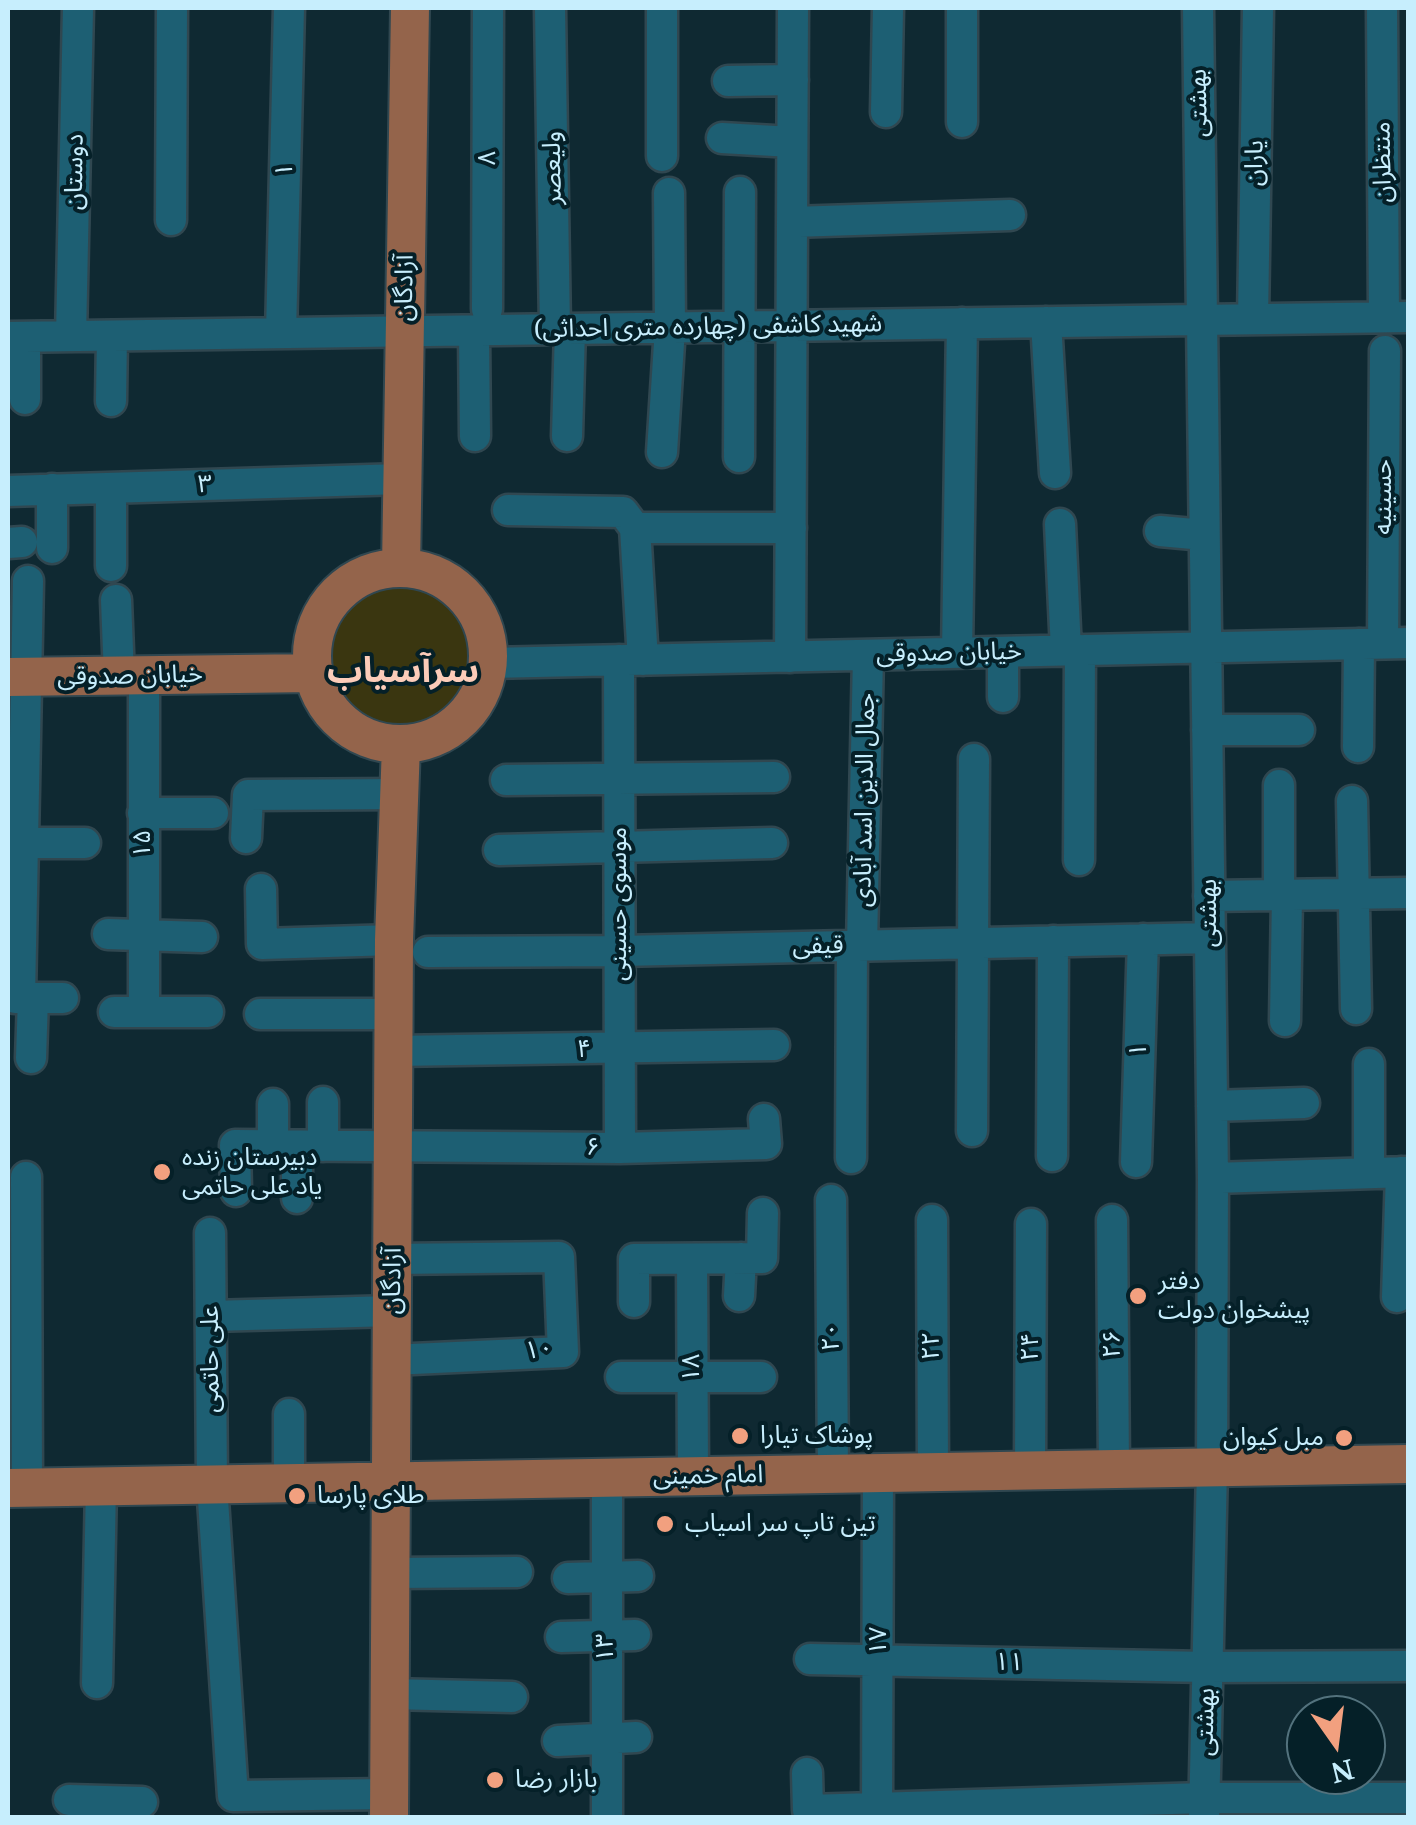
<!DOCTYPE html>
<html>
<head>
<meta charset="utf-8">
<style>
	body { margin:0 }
	#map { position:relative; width:1416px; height:1825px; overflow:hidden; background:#0f2932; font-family:"Noto Serif",serif }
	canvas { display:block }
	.frame { position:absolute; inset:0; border:10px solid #c7eefd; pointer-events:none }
	.north { position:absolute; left:1286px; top:1695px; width:100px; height:100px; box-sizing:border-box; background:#052028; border:2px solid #53727d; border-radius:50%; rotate:166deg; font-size:28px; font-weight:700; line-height:40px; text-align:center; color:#c7eefd }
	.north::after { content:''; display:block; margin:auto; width:35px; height:45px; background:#f2a07f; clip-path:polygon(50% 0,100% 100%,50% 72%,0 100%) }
</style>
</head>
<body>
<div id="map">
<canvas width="1416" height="1825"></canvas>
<div class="frame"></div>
<div class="north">N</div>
</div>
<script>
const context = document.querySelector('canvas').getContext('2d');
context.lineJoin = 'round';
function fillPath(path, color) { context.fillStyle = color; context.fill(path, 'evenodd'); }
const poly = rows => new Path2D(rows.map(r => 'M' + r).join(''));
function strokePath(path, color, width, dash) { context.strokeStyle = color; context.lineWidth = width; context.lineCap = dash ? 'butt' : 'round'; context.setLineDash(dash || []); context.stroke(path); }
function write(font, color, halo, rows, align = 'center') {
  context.font = font + ' "Noto Serif","Noto Sans Arabic",serif'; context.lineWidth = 8; context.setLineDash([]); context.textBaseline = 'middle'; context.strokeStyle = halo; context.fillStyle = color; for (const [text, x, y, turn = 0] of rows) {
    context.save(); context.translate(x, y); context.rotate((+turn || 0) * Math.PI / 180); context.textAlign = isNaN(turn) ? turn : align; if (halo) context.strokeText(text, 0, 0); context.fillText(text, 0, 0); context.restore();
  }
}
const green = poly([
	'325 658a74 74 0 1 1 148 0a74 74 0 1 1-148 0Z'
]);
const minor = poly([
	[550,8,555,329],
	[1198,8,1213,1178,1212,1468,1204,1818],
	[1382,8,1384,317],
	[728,81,793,80],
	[886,112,888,8],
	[962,122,962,8],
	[722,138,792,142],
	[662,156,662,8],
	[171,220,172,8],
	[792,222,1010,215],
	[487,309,488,8],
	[1253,319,1258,8],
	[1046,322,1055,473],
	[474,331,475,436],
	[281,333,289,8],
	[71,336,78,8],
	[8,337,1408,317],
	[25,337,25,399],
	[111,401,112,336],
	[567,436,570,329],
	[662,452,670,328,669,193],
	[739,457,740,192],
	[52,489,52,548],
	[8,491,402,479],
	[508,510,623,512,635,528,643,660],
	[1060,524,1066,650],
	[635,528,791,528],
	[1160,531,1204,535],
	[8,543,22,542],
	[111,566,111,488],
	[116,600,119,676],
	[1383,643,1385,351],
	[957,653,962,323],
	[790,657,793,8],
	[619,660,620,1148],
	[489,663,1408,643],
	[144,675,144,1012],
	[1003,697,1003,652],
	[1207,730,1299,730],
	[1358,747,1359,644],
	[506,780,774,777],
	[1352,801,1356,1009],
	[143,813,213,813],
	[246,838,248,795,400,794],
	[8,843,85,843],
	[499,850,772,843],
	[1079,860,1080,650],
	[261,889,262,944,394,940],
	[1279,895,1279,785],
	[1209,896,1408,893],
	[108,934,202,937],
	[862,945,868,655],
	[428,952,620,951,1209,938],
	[15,998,63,998],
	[20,998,28,581],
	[114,1012,208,1012],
	[260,1014,395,1014],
	[1285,1021,1287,895],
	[394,1051,774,1045],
	[31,1058,33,998],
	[1369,1064,1369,1173],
	[1212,1106,1304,1103],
	[972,1131,974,759],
	[273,1145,273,1104],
	[297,1146,297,1198],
	[323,1146,323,1102],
	[1052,1156,1053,941],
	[851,1158,852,946],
	[1136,1162,1143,939],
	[26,1177,27,1488],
	[1213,1178,1408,1172],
	[236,1191,235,1145,620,1148,766,1144,764,1119],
	[831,1200,833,1473],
	[932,1220,933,1473],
	[1112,1220,1114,1469],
	[210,1233,212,1485,233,1796,390,1794],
	[692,1259,693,1476],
	[739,1296,741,1258],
	[1397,1297,1401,1172],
	[634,1302,634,1259,762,1258,763,1213],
	[211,1316,393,1311],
	[391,1360,563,1352,559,1257,393,1259],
	[621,1377,761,1377],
	[289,1414,289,1483],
	[1030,1471,1031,1224],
	[607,1478,607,1818],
	[392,1573,517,1572],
	[568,1578,638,1576],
	[561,1637,635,1635],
	[810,1659,1207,1667,1408,1666],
	[97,1683,101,1486],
	[391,1694,512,1697],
	[558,1741,636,1737],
	[807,1773,808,1810,1204,1798,1408,1798],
	[69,1800,142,1802],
	[877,1808,878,1473]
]);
const major = poly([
	[401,568,410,8],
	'312 656a88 88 0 1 1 176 0a88 88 0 1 1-176 0Z',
	[8,677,313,673],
	[8,1488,1408,1464],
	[389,1818,394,940,401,745]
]);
const markers = [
	[162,1172,10,"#f2a07f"],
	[1138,1296,10,"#f2a07f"],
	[740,1436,10,"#f2a07f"],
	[1344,1438,10,"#f2a07f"],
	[297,1496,10,"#f2a07f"],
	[665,1524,10,"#f2a07f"],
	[495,1780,10,"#f2a07f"]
];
const streetNames = [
	["بهشتی",1199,103,-91],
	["۸",488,158,-90],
	["منتظران",1383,162,-91],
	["یاران",1255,163,-89],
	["ولیعصر",553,168,-91],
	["۱",285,170,-89],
	["دوستان",75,172,-89],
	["آزادگان",405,288,-89],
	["شهید کاشفی (چهارده متری احداثی)",708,327,-1],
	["۳",205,485,-2],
	["حسینیه",1384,497,-90],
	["خیابان صدوقی",949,653,-1],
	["خیابان صدوقی",130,676,-1],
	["جمال الدین اسد آبادی",865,800,-89],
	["۱۵",143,844,-90],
	["موسوی حسینی",619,904,-90],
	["بهشتی",1209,913,-90],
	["قیفی",818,946,-1],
	["۴",584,1050],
	["۱",1139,1050,-88],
	["۶",593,1148],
	["آزادگان",393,1281,-89],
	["۲۰",832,1337,-90],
	["۲۶",1113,1344,-90],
	["۲۲",932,1346,-90],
	["۲۴",1031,1347,-90],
	["۱۰",539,1350,-9],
	["علی حاتمی",211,1359,-90],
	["۱۸",692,1368,-90],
	["امام خمینی",708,1476,-1],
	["۱۷",879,1641,-90],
	["۱۳",606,1648,-90],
	["۱۱",1009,1663,1],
	["بهشتی",1206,1722,-89]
];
const poiNames = [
	["دبیرستان زنده",182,1158],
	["یاد علی حاتمی",182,1187],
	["دفتر",1158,1282],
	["پیشخوان دولت",1158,1311],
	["پوشاک تیارا",760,1436],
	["مبل کیوان",1324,1438,"right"],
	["طلای پارسا",317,1496],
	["تین تاپ سر اسیاب",685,1524],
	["بازار رضا",515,1780]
];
const districtNames = [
	["سرآسیاب",403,672]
];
fillPath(green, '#3a3610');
strokePath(minor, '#304750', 35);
strokePath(major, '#304750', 42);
strokePath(minor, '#1d5f73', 30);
strokePath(major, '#94644b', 38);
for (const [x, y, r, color] of markers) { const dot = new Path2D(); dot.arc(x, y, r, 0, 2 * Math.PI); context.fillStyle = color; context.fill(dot); strokePath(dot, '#052028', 4); }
write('25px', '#c7eefd', '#052028', streetNames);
write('25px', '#c7eefd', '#052028', poiNames, 'left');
write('bold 35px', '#fcccb9', '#052028', districtNames);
</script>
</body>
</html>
